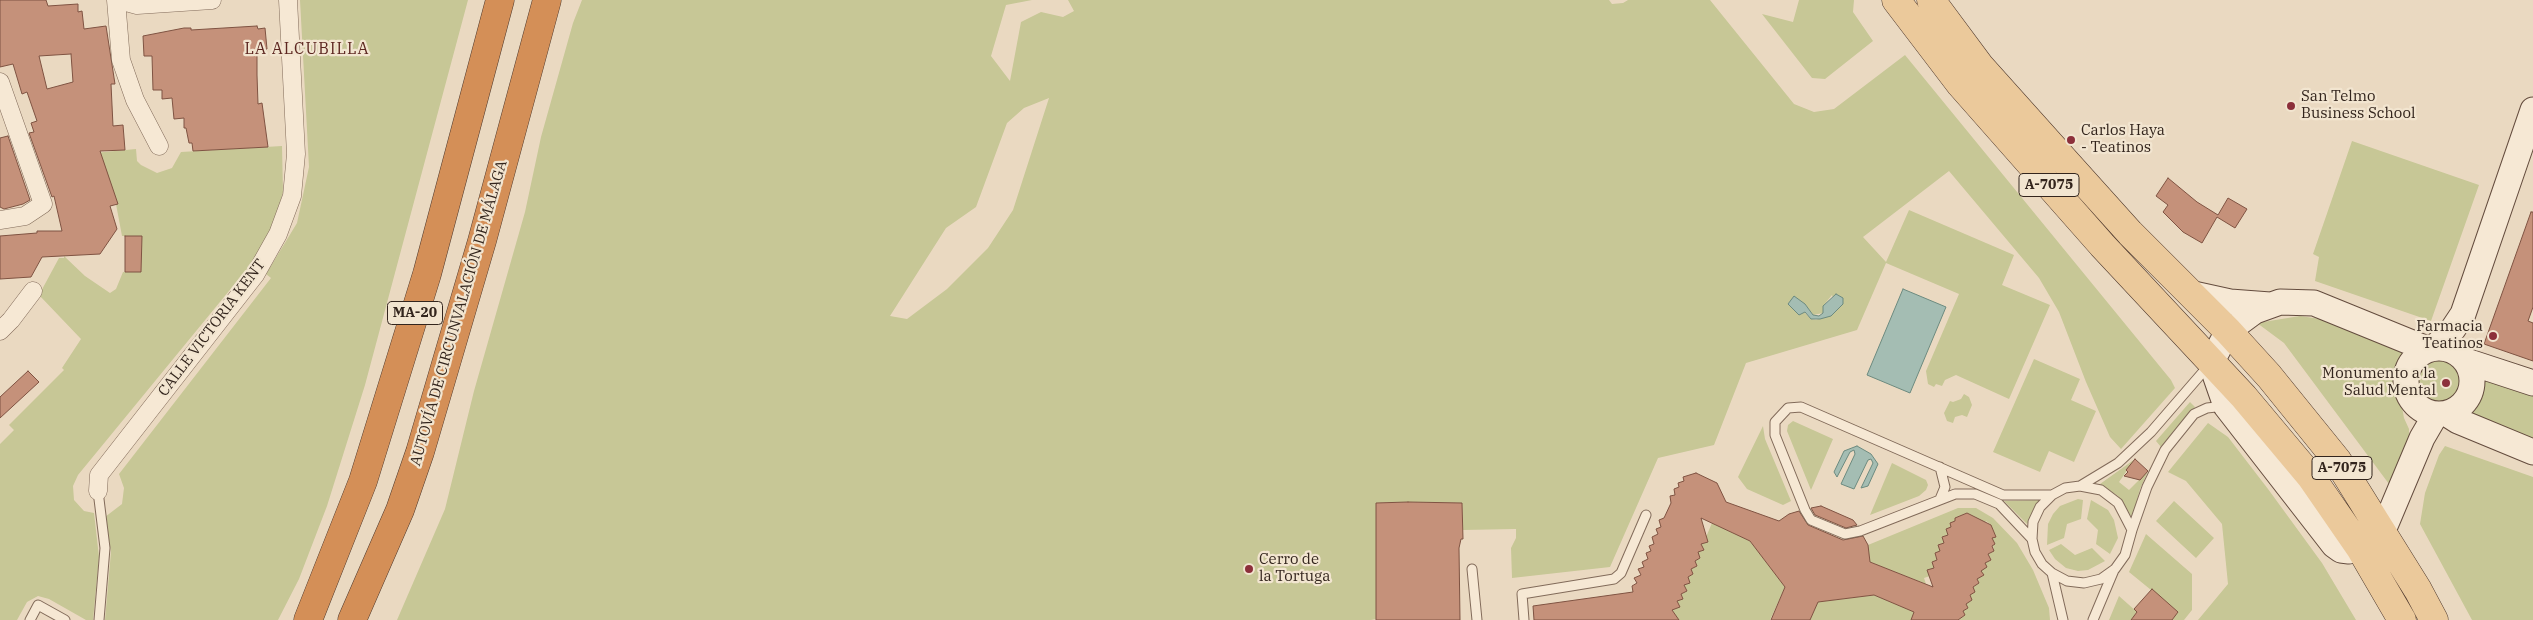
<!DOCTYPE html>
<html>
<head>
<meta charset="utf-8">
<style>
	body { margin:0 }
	canvas { display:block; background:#ead9c1 }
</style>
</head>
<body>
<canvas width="2533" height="620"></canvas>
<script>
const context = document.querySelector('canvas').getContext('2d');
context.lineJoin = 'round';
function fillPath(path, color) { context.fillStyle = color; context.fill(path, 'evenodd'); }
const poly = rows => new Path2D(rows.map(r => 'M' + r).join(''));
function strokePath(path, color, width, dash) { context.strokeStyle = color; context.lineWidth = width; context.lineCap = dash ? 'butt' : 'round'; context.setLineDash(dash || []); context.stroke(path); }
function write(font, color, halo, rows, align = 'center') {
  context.font = font + ' "IBM Plex Serif",serif'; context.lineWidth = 4.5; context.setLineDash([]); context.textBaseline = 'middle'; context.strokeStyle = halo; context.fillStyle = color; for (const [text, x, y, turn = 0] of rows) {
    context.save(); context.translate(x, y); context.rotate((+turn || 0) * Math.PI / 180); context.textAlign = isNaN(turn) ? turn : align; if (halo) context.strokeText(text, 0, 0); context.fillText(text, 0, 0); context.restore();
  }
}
const green = poly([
	[300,0,468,0,365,385,327,506,299,579,278,620,105,620,111,552,105,517,122,504,124,488,119,474,271,278,266,274,297,223,309,167],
	[582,0,1032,0,1006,5,991,56,1010,81,1021,22,1041,12,1063,17,1074,11,1068,0,1609,0,1612,4,1623,3,1628,0,1710,0,1794,104,1814,112,1834,109,1905,55,2171,380,2175,388,2121,449,2110,437,2086,382,2059,312,2039,278,1949,171,1863,237,1886,262,1909,210,2014,255,2002,285,2050,305,2009,399,1956,375,1945,380,1942,386,1936,384,1934,387,1928,384,1926,371,1959,294,1886,263,1857,330,1746,363,1714,445,1658,458,1610,567,1512,578,1511,548,1516,538,1516,529,1463,530,1462,503,1408,502,1376,503,1376,619,1371,620,397,620,445,509,474,391,525,212,541,137,573,23],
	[1049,98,1013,210,988,248,947,289,907,319,890,316,946,228,976,207,1007,123,1024,108],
	[1832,295,1837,309,1833,314,1816,320,1811,319,1804,312,1805,304,1813,315,1823,313,1823,306],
	[1799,0,1854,0,1853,12,1873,41,1825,79,1812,78,1762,14,1793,22],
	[2352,141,2479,185,2431,321,2315,281,2319,257,2313,254],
	[282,146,283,192,274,225,256,258,78,475,73,486,74,500,84,511,94,513,99,557,93,620,86,620,49,599,38,596,27,602,17,620,0,620,0,444,14,430,9,425,64,370,62,368,81,339,39,295,59,258,64,258,64,256,85,276,110,293,116,289,123,272,141,272,142,236,122,236,116,204,94,153,136,149,137,161,141,165,157,173,172,168,181,152],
	[2300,316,2320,319,2409,352,2400,366,2397,380,2404,418,2409,429,2409,439,2389,484,2284,343,2257,323],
	'2414 381a25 25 0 1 1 50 0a25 25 0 1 1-50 0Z',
	[2034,359,2080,379,2071,400,2096,411,2074,462,2049,451,2040,472,1993,452],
	[2479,369,2533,388,2533,442,2464,414,2478,395],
	[1964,394,1969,397,1972,405,1967,417,1962,415,1955,417,1953,423,1947,421,1944,413,1950,401,1953,402,1961,399],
	[2190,402,2195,407,2161,447,2156,441],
	[1793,421,1833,439,1811,490,1787,431,1788,425],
	[2208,423,2228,437,2268,489,2322,563,2356,620,2198,620,2228,584,2222,524,2186,481,2168,472],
	[1763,426,1765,439,1791,501,1783,505,1747,489,1738,477],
	[2445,446,2533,477,2533,620,2472,620,2420,524,2425,493,2439,455],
	[2135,459,2119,482,2129,490,2148,471,2140,489,2133,515,2131,516,2118,496,2100,484],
	[1892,463,1926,480,1928,485,1926,490,1919,496,1870,515],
	[2078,499,2083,500,2081,519,2067,524,2064,538,2047,545,2048,524,2053,514,2060,506],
	[2040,500,2027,524,2004,501],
	[2091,500,2108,510,2114,520,2118,538,2110,554,2096,544,2098,530,2087,519],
	[2174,501,2214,538,2196,558,2156,521],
	[1958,508,1976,508,1993,518,2017,543,2033,570,2049,608,2050,620,1959,620,1965,615,1963,611,1968,608,1966,604,1972,600,1970,595,1973,587,1979,583,1977,579,1985,563,1991,560,1988,554,1994,551,1992,538,1996,537,1990,524,1986,521,1985,523,1967,513,1955,518,1955,521,1950,523,1951,527,1946,529,1948,535,1942,537,1944,543,1938,545,1940,551,1935,554,1937,560,1932,562,1934,568,1928,570,1930,576,1924,578,1926,584,1870,562,1868,545],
	[1712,523,1750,541,1785,587,1770,620,1679,620,1672,610,1680,607,1677,601,1683,598,1681,594,1687,591,1684,585,1690,583,1688,577,1693,574,1691,569,1697,566,1695,561,1700,558,1698,552,1703,550,1701,544,1707,542,1706,537],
	[2146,534,2192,574,2192,610,2184,620,2172,620,2178,612,2129,572],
	[2061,544,2075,555,2092,548,2105,561,2088,570,2078,571,2066,568,2055,559,2049,550],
	[1874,595,1914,612,1911,620,1810,620,1818,602],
	[2119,596,2137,612,2131,620,2109,620]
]);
const water = poly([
	[1903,289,1946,307,1910,393,1867,375,1903,289],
	[1836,294,1843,298,1843,304,1831,316,1820,319,1811,319,1805,312,1799,315,1788,304,1794,296,1805,304,1813,315,1819,316,1823,313,1823,306,1836,294],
	[1857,446,1871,454,1878,464,1868,486,1861,488,1873,463,1871,459,1868,460,1854,489,1841,484,1855,454,1854,450,1850,452,1837,477,1834,472,1844,451,1857,446]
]);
const building = poly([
	[0,0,46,0,48,6,78,4,78,12,82,11,84,29,106,26,115,84,111,84,113,126,123,125,125,150,100,151,118,204,110,206,117,229,100,254,42,257,31,277,0,279,0,236,37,233,37,231,62,231,54,196,52,197,29,133,34,132,31,123,37,121,27,92,22,94,13,64,0,67,0,0],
	[71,54,73,82,47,89,39,56,71,54],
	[257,26,258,29,265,28,267,49,257,50,257,75,258,104,262,103,268,147,193,151,192,143,189,143,186,128,184,128,184,118,174,119,172,98,162,99,162,90,153,90,152,56,144,56,143,36,184,28,191,28,191,30,257,26],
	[8,136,30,200,23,204,4,209,0,207,0,138,8,136],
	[2168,178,2197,202,2218,215,2228,198,2247,209,2235,228,2217,217,2202,243,2183,232,2163,212,2168,205,2156,196,2168,178],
	[2531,212,2533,212,2533,307,2528,321,2533,323,2533,361,2484,344,2531,212],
	[125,236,142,236,141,272,125,272,125,236],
	[28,371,39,382,0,418,0,397,28,371],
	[2135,459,2148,471,2140,480,2124,476,2128,472,2126,470,2135,459],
	[1696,473,1717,483,1726,502,1779,521,1789,514,1799,511,1808,525,1843,540,1863,536,1868,545,1870,562,1933,587,1927,570,1934,568,1932,562,1937,560,1935,553,1940,551,1938,545,1944,543,1942,537,1948,535,1946,529,1951,527,1950,523,1955,521,1955,518,1967,513,1991,525,1996,537,1992,538,1995,544,1992,546,1994,551,1988,554,1991,560,1985,563,1987,567,1981,571,1984,575,1977,579,1979,583,1973,587,1975,592,1970,595,1972,600,1966,604,1968,608,1963,611,1965,615,1958,620,1911,620,1914,612,1874,595,1818,602,1810,620,1771,620,1785,587,1750,541,1701,518,1708,542,1701,544,1704,550,1698,552,1700,558,1695,561,1697,566,1691,569,1693,574,1688,577,1690,583,1684,585,1687,591,1681,594,1683,599,1677,601,1680,607,1672,610,1679,620,1534,620,1533,606,1633,592,1632,586,1637,583,1634,578,1641,575,1638,569,1644,567,1642,562,1648,559,1646,553,1651,551,1649,546,1654,544,1652,537,1658,534,1656,529,1661,527,1659,520,1664,518,1671,503,1670,496,1675,495,1674,489,1679,487,1678,483,1684,481,1683,477,1696,473],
	[1408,502,1462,503,1463,539,1461,539,1459,548,1460,620,1376,620,1376,503,1408,502],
	[1821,506,1853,520,1857,525,1846,528,1815,515,1811,508,1821,506],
	[2152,589,2178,612,2172,620,2131,620,2137,612,2134,609,2152,589]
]);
const lane = poly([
	[2080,486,2101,490,2118,503,2132,530,2125,555,2115,569,2101,579,2084,583,2067,581,2052,573,2042,564,2035,552,2032,539,2033,522,2040,507,2052,495,2065,488,2080,486],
	[2080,486,2118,463,2151,432,2209,365],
	[98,491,105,548,99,620],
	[1940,499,1945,487,1940,467],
	[2132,530,2147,487,2165,450,2194,414,2207,408,2225,406],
	[2032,539,1999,504,1975,494,1955,494,1860,531,1845,534,1811,520,1805,510,1775,435,1775,422,1788,408,1801,407,2003,495,2052,495],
	[1472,569,1477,620],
	[2052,573,2063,620],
	[30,620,38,605,65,620],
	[1524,620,1522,594,1614,579,1621,573,1646,515],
	[2093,620,2114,570]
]);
const street = poly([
	[116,0,121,60,135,100,159,146],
	[119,0,137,5,212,0],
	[0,82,43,204,25,216,0,220],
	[0,331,11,320,33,291],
	[98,491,99,475,255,275,278,234,292,196,296,154,288,0]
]);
const secondary = poly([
	[2189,293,2230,302,2270,305],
	[2435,347,2453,329,2463,314,2533,110],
	'2406 381a33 33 0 1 1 66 0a33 33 0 1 1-66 0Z',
	[2427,349,2314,303,2280,302,2255,311,2228,331,2211,363,2226,406,2334,545,2341,550,2349,551,2371,544,2382,533,2422,438,2436,414],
	[2466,361,2533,383],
	[2447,414,2458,421,2533,452]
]);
const primary = poly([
	[1896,0,1960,84,2102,245,2244,397,2311,477,2360,548,2402,620],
	[1931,0,1980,66,2058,153,2130,233,2228,331,2269,376,2337,460,2418,590,2434,620]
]);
const highway = poly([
	[308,620,363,481,427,274,500,0],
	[352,620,400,510,420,452,482,241,547,0]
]);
const markers = [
	[2291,106,5,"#8c2f3a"],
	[2071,140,5,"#8c2f3a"],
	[2493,336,5,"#8c2f3a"],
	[2446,383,5,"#8c2f3a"],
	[1249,569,5,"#8c2f3a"]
];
const shields = [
	[2049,185,60],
	[415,313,55],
	[2342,468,60]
];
const shieldNames = [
	["A-7075",2049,185],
	["MA-20",415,313],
	["A-7075",2342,468]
];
const poiNames = [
	["San Telmo",2301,97],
	["Business School",2301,114],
	["Carlos Haya",2081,131],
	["- Teatinos",2081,148],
	["Farmacia",2483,327,"right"],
	["Teatinos",2483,344,"right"],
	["Monumento a la",2436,374,"right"],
	["Salud Mental",2436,391,"right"],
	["Cerro de",1259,560],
	["la Tortuga",1259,577]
];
const streetNames = [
	["AUTOVÍA DE CIRCUNVALACIÓN DE MÁLAGA",459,313,-74],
	["CALLE VICTORIA KENT",212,328,-53]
];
const neighbourhoodNames = [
	["LA ALCUBILLA",307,49]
];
fillPath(green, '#c7c796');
fillPath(water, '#a4bdb3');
strokePath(water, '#6c8a7f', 1);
fillPath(building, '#c5917a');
strokePath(building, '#7f5342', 1);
strokePath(lane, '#826b5a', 11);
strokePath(street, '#826b5a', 19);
strokePath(secondary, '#644c3e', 27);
strokePath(primary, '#503a2e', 29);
strokePath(highway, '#503a2e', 29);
strokePath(lane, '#f6e8d4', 9);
strokePath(street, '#f6e8d4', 18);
strokePath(secondary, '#f6e8d4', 25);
strokePath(primary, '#ebc99b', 28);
strokePath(highway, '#d48f57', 28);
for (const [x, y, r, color] of markers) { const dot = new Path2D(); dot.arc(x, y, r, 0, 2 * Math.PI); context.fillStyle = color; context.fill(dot); strokePath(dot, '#f2e5d0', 2); }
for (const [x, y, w] of shields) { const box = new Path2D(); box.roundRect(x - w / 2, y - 11.5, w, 23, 4); context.fillStyle = '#f2e5d0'; context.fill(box); strokePath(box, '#33251d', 1); }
write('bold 14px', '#33251d', null, shieldNames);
write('15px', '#33251d', '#f2e5d0', poiNames, 'left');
write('15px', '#33251d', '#f2e5d0', streetNames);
context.letterSpacing = '1px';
write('16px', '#5c2620', '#f2e5d0', neighbourhoodNames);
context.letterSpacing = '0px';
</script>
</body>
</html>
